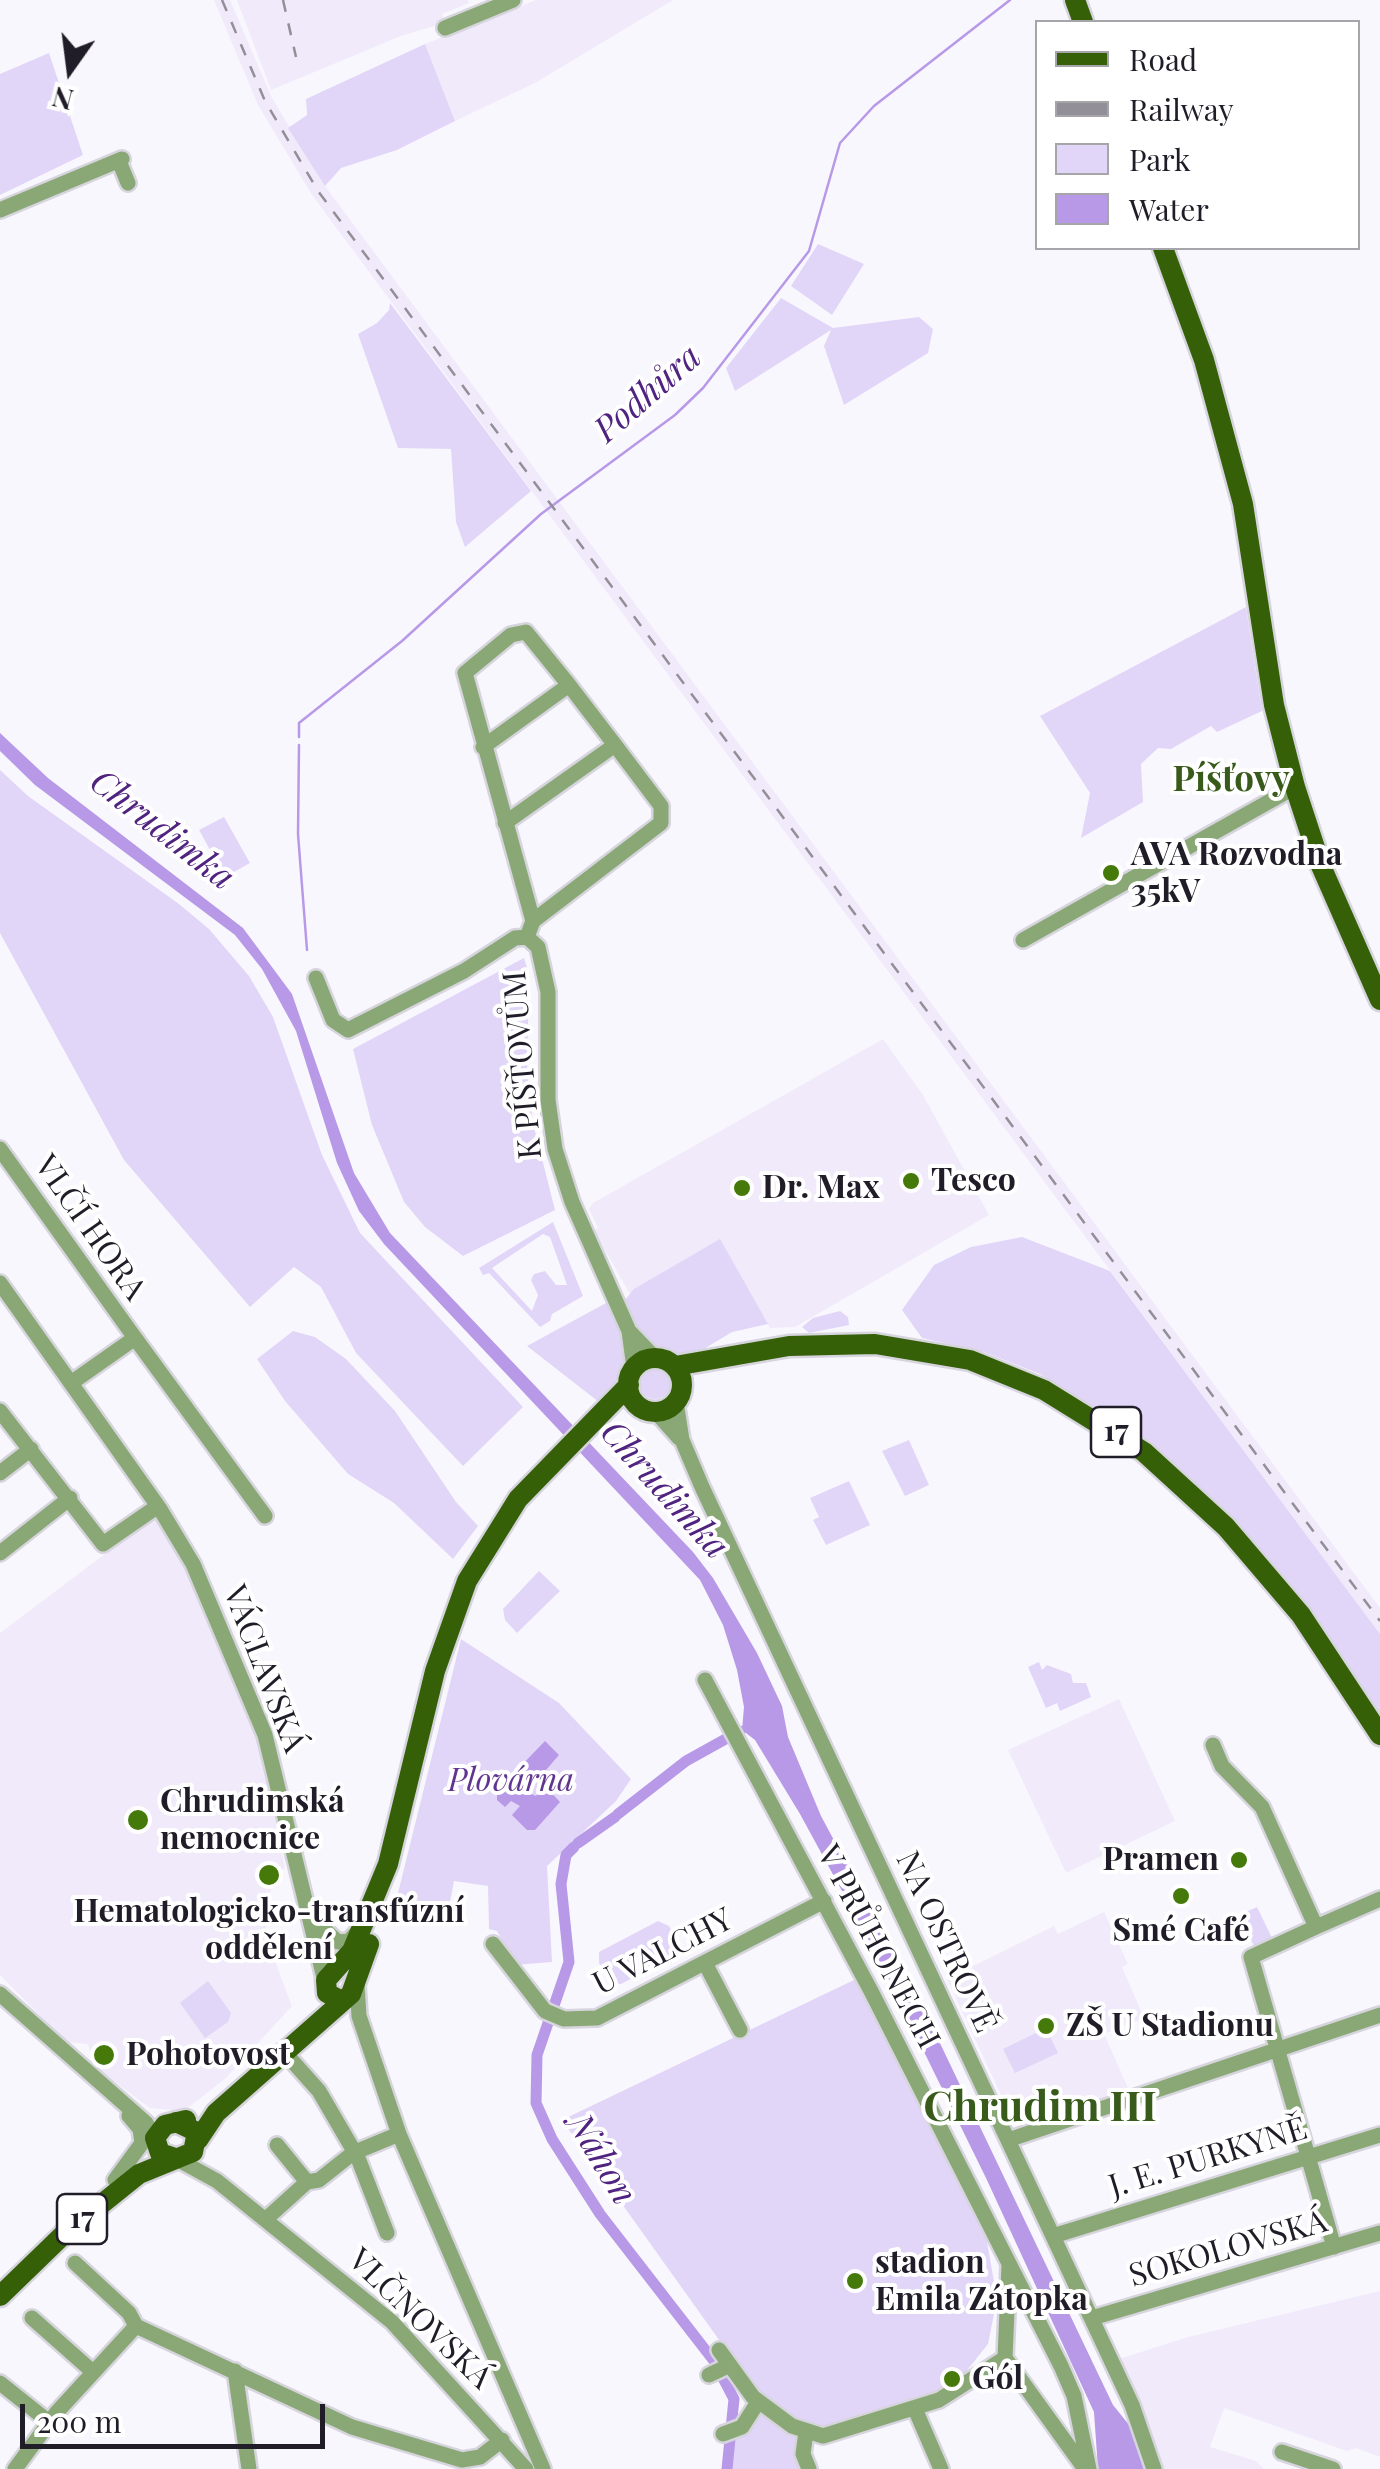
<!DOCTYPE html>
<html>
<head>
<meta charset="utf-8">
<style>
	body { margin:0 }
	#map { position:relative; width:1380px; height:2469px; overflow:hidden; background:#f9f7fe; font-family:"Playfair Display",serif }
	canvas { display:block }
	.legend { position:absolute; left:1035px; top:20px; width:325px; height:230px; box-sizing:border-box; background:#fff; border:2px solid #a6a5a9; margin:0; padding:12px 18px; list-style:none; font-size:30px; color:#211d28 }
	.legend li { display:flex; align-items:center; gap:20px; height:50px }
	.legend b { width:50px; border:2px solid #a6a5a9 }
	.north { position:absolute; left:20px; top:20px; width:100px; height:100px; -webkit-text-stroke:8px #fff; paint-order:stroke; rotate:194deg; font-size:28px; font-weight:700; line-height:40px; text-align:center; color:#211d28 }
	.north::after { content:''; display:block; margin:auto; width:35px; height:45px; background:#211d28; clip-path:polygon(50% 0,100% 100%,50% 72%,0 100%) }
	.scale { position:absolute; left:20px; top:2404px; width:305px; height:45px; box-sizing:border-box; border:5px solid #211d28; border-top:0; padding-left:12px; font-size:30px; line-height:35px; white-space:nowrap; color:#211d28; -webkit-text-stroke:8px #fff; paint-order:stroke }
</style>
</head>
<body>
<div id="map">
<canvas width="1380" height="2469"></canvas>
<ul class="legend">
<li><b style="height:12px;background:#356008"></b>Road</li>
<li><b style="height:12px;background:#928f98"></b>Railway</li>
<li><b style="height:28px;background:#e2d6f8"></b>Park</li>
<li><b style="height:28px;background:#b899e8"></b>Water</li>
</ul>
<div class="north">N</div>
<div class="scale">200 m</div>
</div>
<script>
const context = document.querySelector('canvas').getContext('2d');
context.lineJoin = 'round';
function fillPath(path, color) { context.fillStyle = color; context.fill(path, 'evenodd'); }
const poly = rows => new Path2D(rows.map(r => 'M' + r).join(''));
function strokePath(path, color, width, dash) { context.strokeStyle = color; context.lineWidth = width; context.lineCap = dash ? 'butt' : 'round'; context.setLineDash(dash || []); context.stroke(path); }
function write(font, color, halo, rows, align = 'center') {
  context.font = font + ' "Playfair Display",serif'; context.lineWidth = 8; context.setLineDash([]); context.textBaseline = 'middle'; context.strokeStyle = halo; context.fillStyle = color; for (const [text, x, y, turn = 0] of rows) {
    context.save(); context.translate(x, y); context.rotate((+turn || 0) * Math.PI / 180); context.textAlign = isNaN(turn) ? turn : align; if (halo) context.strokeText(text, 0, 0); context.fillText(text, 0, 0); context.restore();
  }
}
const built = poly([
	[214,0,230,0,272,98,325,186,1380,1608,1380,1634,312,195,258,105],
	[237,0,468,0,469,3,442,14,444,23,401,36,271,90],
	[536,0,673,0,535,83,455,121,425,44],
	[883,1039,923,1095,989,1215,795,1327,770,1328,750,1295,630,1294,594,1231,598,1228,589,1209,593,1203],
	[155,1516,186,1568,258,1739,285,1868,279,1872,277,1888,271,1889,265,1935,292,2006,226,2078,184,2111,150,2108,94,2066,88,2044,66,2042,0,1975,0,1633],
	[1119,1699,1175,1821,1066,1873,1008,1750],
	[1104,1912,1128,1964,1122,1967,1144,2018,1104,2034,1129,2090,1023,2125,1008,2094,1002,2097,947,1979,1054,1926,1058,1934],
	[1380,2291,1380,2457,1356,2448,1347,2451,1224,2408,1210,2447,1256,2461,1264,2469,1161,2469,1144,2413,1119,2359,1188,2337]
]);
const green = poly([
	[425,44,455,121,397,150,341,168,325,186,288,128,307,115,306,99],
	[49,53,83,155,0,195,0,74],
	[818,244,864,264,832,315,791,286],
	[781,298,833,328,919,317,933,329,928,353,844,405,824,346,831,330,735,391,726,368],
	[390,303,531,491,465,547,456,522,451,449,398,448,358,334,377,323,389,310],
	[1246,607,1262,711,1217,732,1211,726,1171,749,1158,748,1141,764,1143,802,1081,838,1090,793,1040,716],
	[0,770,28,796,179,904,209,929,249,976,273,1017,322,1155,360,1233,523,1407,463,1466,356,1353,321,1287,294,1267,250,1307,124,1160,0,933],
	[224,817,250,863,225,877,199,830],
	[524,958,529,974,527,1073,533,1123,555,1210,463,1256,425,1227,404,1202,372,1125,353,1049],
	[553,1222,583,1296,552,1314,550,1321,540,1327,489,1273,483,1275,479,1268],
	[543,1234,550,1237,567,1285,556,1285,545,1271,534,1274,531,1280,538,1295,532,1311,492,1268],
	[1022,1237,1110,1271,1380,1634,1380,1714,1375,1715,1331,1642,1229,1515,1151,1442,1040,1374,984,1352,922,1338,902,1310,934,1265,971,1247],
	[720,1239,768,1324,732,1332,694,1355,676,1360,650,1346,637,1332,625,1300,634,1289],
	[606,1303,628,1347,630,1363,621,1387,604,1406,527,1346],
	[840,1311,848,1317,849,1325,809,1333,802,1327,813,1318],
	[293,1331,315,1337,346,1359,395,1411,456,1502,478,1526,453,1559,394,1503,348,1474,285,1401,257,1359],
	'639 1383a16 16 0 1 1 32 0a16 16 0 1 1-32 0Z',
	[909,1440,929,1485,905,1496,882,1451],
	[849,1481,870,1525,826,1545,813,1520,819,1517,810,1498],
	[539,1571,560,1591,517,1633,505,1620,503,1609],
	[461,1639,559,1703,631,1779,616,1801,547,1866,552,1962,515,1965,497,1931,489,1929,488,1886,454,1881,446,1922,394,1909],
	[1039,1662,1042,1670,1047,1665,1071,1674,1073,1683,1086,1683,1091,1697,1060,1711,1057,1703,1046,1708,1028,1667],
	[1257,1907,1272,1938,1254,1946,1239,1915],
	[658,1921,669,1926,678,1944,676,1955,621,1984,611,1983,599,1963,599,1952],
	[856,1979,985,2230,997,2299,988,2344,961,2378,939,2392,826,2428,795,2419,762,2400,562,2120],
	[208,1981,231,2013,228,2022,205,2038,180,2003],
	[1046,2028,1058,2053,1015,2073,1003,2049],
	[758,2407,795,2434,802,2469,731,2469,735,2433]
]);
const water = poly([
	[0,733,48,778,243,928,292,994,354,1173,390,1233,693,1552,713,1578,757,1653,782,1706,788,1737,821,1816,916,1993,1113,2405,1134,2431,1147,2469,1098,2469,1094,2412,986,2178,872,1946,800,1814,755,1740,742,1730,744,1707,737,1670,723,1625,700,1580,384,1244,359,1211,337,1163,296,1031,262,969,235,935,35,785,0,751],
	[545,1741,559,1755,527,1792,536,1796,545,1786,560,1802,535,1830,527,1830,512,1815,520,1806,511,1801,505,1807,497,1800,497,1790,513,1774,522,1774,518,1769]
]);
const stream = poly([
	[299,737,299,723,402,641,541,514,675,415,703,388,809,251,840,143,874,106,1010,0],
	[299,745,298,834,307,950]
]);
const canal = poly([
	[618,1814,686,1761,740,1731],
	[578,1843,615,1817],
	[574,1847,566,1855,561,1884,569,1962,537,2055,536,2103,552,2139,600,2214,714,2361,734,2399,727,2469]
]);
const minor = poly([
	[445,28,513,0],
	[119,161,128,183],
	[0,210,122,159],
	[483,747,569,685,615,745,505,823],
	[533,921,661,823,661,806,615,745],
	[527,937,538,947,548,992,548,1100,555,1149,572,1202,629,1331,634,1368],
	[527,937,533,921,465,673,511,635,526,632,569,685],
	[1023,940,1295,787],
	[316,978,333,1020,348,1030,464,971,515,938,527,937],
	[0,1149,135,1338,71,1383],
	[0,1283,160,1509,193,1564,265,1735,325,1982],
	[629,1331,655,1358],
	[135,1338,265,1516],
	[676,1402,682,1440,702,1487,1132,2405,1154,2469],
	[0,1411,103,1544,158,1506],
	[655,1411,679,1438],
	[0,1473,31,1449],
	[0,1553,70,1498],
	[705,1680,872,1993,1061,2366,1074,2396,1089,2469],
	[1213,1745,1222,1766,1262,1807,1316,1927,1251,1957,1334,2247],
	[315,1921,338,1942,349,1941,359,1930],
	[1316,1927,1380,1899],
	[493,1944,545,2011,564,2019,597,2018,824,1901],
	[705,1963,740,2030],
	[357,1985,359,2016,399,2134,543,2469],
	[0,1994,146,2123,155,2138],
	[286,2054,319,2091,358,2158,387,2233],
	[1008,2140,1380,2015],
	[175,2158,217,2181,392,2322,526,2469],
	[115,2180,142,2143,140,2129,129,2116],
	[307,2182,319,2180,353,2153,399,2134],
	[266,2219,307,2182,277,2145],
	[1053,2236,1380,2135],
	[75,2263,129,2313,136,2326,352,2427,462,2460,480,2457,502,2440],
	[1009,2265,1005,2358,1085,2469],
	[32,2318,93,2372],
	[1092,2318,1380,2233],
	[719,2350,753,2397,792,2426,823,2436,939,2400,1005,2358],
	[235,2371,249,2469],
	[709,2375,728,2366],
	[0,2383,49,2422],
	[915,2409,941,2469],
	[806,2432,803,2454,809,2469],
	[723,2434,742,2427,758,2402],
	[1282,2452,1333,2469],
	[15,2469,57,2412,136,2326]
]);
const major = poly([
	[1075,0,1083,22],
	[1163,248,1204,360,1243,504,1274,705,1295,787,1321,866,1380,1000],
	'628 1385a27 27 0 1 1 54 0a27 27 0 1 1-54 0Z',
	[675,1366,789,1346,875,1344,970,1360,1044,1390,1144,1452,1226,1527,1301,1615,1380,1735],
	[340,2000,327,1993,326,1980,352,1951,388,1864,435,1671,467,1581,518,1499,629,1385],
	[198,2140,216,2113,351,1994,369,1944],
	[175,2158,160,2153,155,2138,165,2125,186,2120],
	[0,2296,63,2235,139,2174,193,2152,197,2132,176,2122]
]);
const rail = poly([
	[222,0,265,101,318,191,1380,1621],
	[283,0,296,57]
]);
const markers = [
	[1111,873,10,"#457a0b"],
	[911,1181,10,"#457a0b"],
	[742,1188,10,"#457a0b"],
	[138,1820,12,"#457a0b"],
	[1239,1860,10,"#457a0b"],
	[269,1875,12,"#457a0b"],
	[1181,1896,10,"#457a0b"],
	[1046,2026,10,"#457a0b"],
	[104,2055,12,"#457a0b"],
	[855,2281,10,"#457a0b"],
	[952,2379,10,"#457a0b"]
];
const shields = [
	[1116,1432,50],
	[82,2219,50]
];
const shieldNames = [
	["17",1116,1432],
	["17",82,2219]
];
const poiNames = [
	["AVA Rozvodna",1131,855],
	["35kV",1131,892],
	["Tesco",931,1181],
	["Dr. Max",762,1188],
	["Chrudimská",160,1802],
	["nemocnice",160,1839],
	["Pramen",1219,1860,"right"],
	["Hematologicko-transfúzní",269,1912,"center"],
	["oddělení",269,1949,"center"],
	["Smé Café",1181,1931,"center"],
	["ZŠ U Stadionu",1066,2026],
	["Pohotovost",126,2055],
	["stadion",875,2263],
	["Emila Zátopka",875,2300],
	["Gól",972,2379]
];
const streetNames = [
	["K PÍŠŤOVŮM",523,1065,-95],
	["VLČÍ HORA",90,1228,55],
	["VÁCLAVSKÁ",264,1669,69],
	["NA OSTROVĚ",946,1942,65],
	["V PRŮHONECH",878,1947,62],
	["U VALCHY",663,1952,-27],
	["J. E. PURKYNĚ",1208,2158,-17],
	["SOKOLOVSKÁ",1228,2249,-16],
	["VLČNOVSKÁ",420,2319,44]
];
const parkNames = [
	["Plovárna",511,1781]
];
const waterNames = [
	["Podhůra",648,394,-41],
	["Chrudimka",162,830,38],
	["Chrudimka",664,1490,48],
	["Náhon",601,2159,59]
];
const neighbourhoodNames = [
	["Píšťovy",1231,780]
];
const districtNames = [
	["Chrudim III",1040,2108]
];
fillPath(built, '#f0eafa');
fillPath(green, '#e2d6f8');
fillPath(water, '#b899e8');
strokePath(stream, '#b899e8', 2.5);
strokePath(canal, '#b899e8', 11);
strokePath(minor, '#d6d4dc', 20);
strokePath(major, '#d6d4dc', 25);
strokePath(minor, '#89a875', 15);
strokePath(major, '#356008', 20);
strokePath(rail, '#928f98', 2.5, [12, 12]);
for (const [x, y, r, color] of markers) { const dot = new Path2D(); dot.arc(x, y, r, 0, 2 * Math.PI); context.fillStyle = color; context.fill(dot); strokePath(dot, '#fff', 4); }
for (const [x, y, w] of shields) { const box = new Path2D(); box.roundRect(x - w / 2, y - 25, w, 50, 8); context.fillStyle = '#fff'; context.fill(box); strokePath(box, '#211d28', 2.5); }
write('bold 30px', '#211d28', null, shieldNames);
write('bold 32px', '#211d28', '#fff', poiNames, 'left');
write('32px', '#211d28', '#fff', streetNames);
write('italic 32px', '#5f3591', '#fff', parkNames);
write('italic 35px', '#4f237f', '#fff', waterNames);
write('bold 35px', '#385a1a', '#fff', neighbourhoodNames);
write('bold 42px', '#385a1a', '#fff', districtNames);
</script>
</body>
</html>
